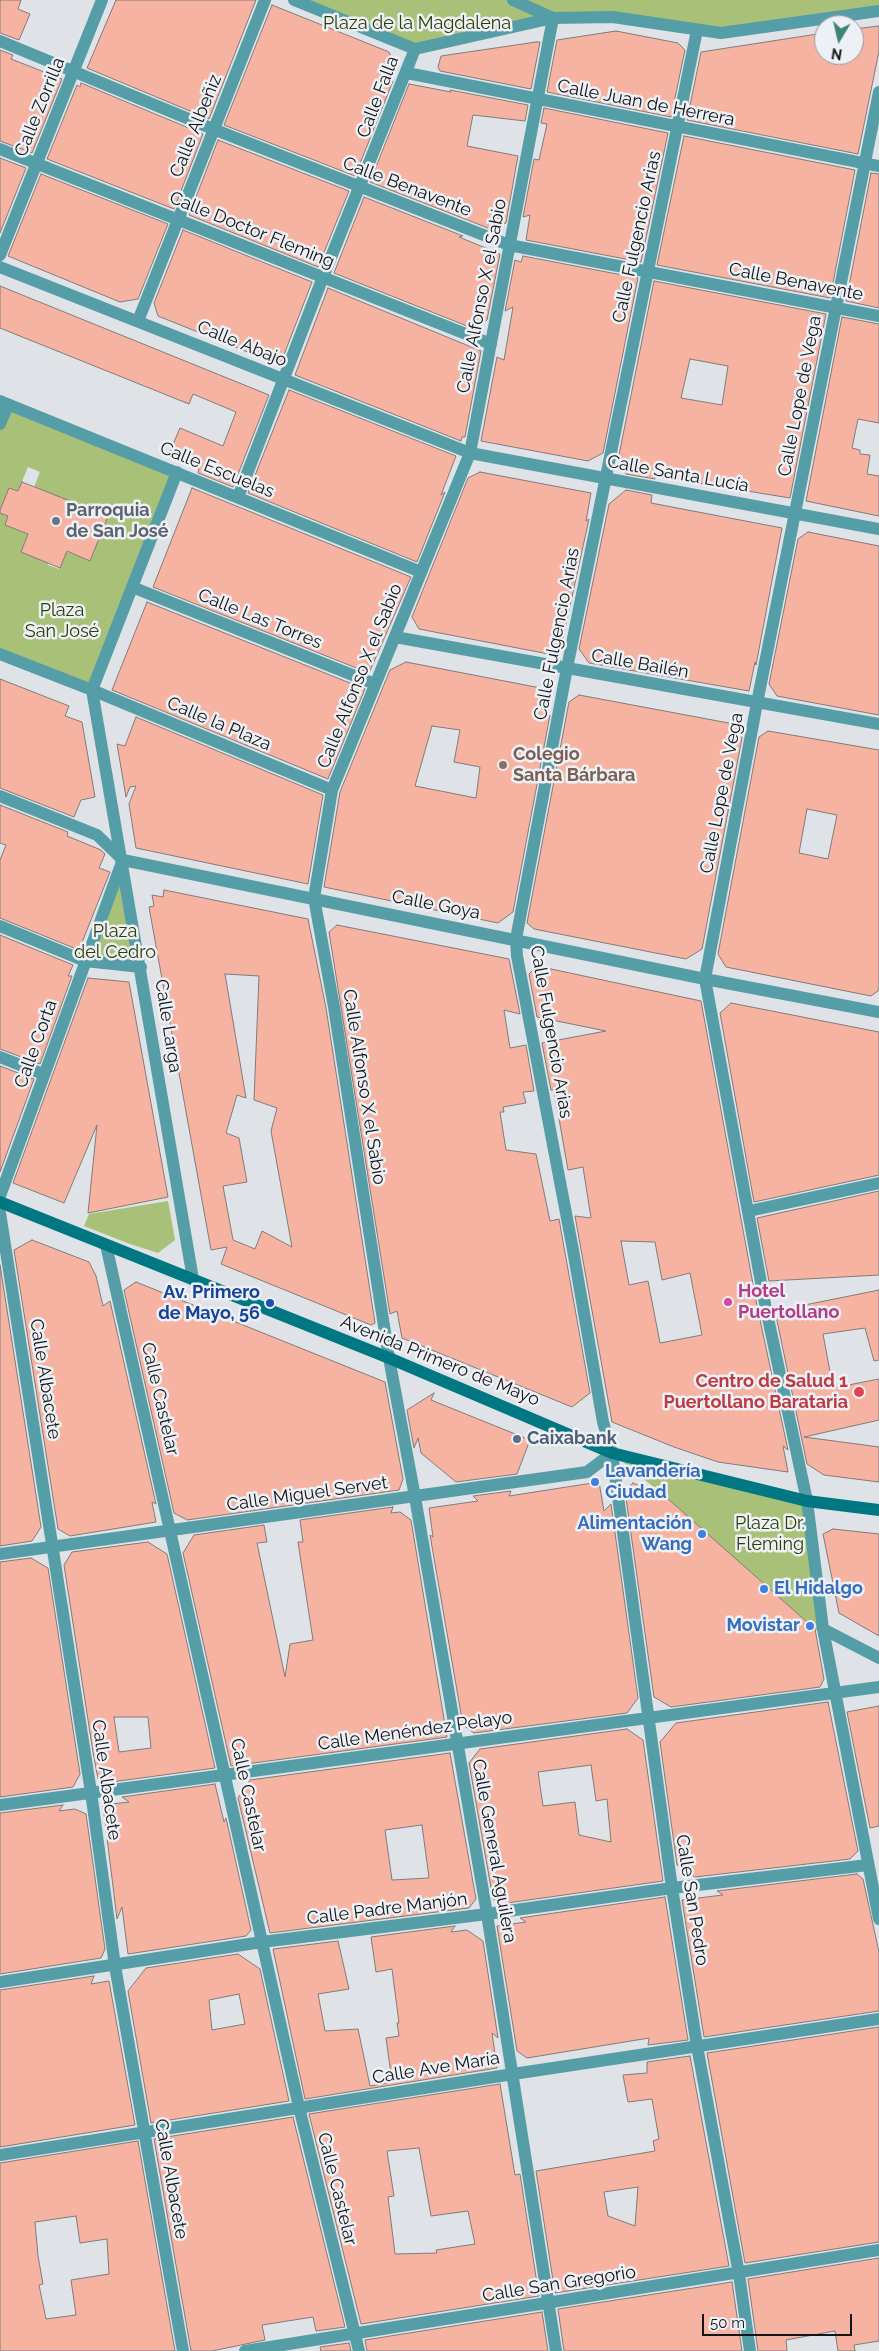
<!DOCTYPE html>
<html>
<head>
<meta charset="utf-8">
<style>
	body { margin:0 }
	#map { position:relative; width:879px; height:2351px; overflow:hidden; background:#dfe2e7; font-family:Raleway,sans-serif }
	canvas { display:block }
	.north { position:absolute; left:814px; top:15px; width:50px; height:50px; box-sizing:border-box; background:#edf0f5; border:1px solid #96989c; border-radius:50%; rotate:189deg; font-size:14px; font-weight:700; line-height:20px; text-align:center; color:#141517 }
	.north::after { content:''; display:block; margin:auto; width:18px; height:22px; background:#3e8378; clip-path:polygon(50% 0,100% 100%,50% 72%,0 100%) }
	.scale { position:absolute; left:702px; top:2314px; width:150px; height:22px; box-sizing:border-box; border:2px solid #141517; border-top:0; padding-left:6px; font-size:15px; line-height:18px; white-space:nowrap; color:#141517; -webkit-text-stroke:4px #edf0f5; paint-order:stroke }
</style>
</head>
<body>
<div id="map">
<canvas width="879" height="2351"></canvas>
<div class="north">N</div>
<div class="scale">50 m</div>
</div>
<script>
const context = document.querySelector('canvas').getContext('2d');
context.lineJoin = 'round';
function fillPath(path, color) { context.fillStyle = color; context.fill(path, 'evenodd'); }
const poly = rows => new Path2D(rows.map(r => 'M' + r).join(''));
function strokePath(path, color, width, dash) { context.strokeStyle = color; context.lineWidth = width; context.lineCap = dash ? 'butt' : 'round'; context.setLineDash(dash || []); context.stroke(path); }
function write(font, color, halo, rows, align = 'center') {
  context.font = font + ' Raleway,sans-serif'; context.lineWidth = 5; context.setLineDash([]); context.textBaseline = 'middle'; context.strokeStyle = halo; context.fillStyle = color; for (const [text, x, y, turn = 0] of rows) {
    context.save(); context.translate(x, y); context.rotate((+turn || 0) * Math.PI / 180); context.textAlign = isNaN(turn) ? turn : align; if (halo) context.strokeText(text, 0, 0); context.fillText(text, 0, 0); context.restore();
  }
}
const green = poly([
	[294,0,879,0,879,11,697,30,553,18,415,49],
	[8,405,177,472,92,690,0,654,0,513,8,516,5,525,33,536,25,542,22,552,31,556,51,555,48,565,59,569,65,556,62,550,90,560,34,487,40,472,28,467,18,491,9,488,0,510,0,424],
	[123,860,141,967,85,961],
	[168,1201,175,1240,158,1253,130,1244,84,1226,89,1214],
	[612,1453,807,1501,824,1637,667,1498]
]);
const building = poly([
	[0,0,21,0,18,9,30,14,19,40,0,33,0,0],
	[116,0,256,0,209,119,87,68,116,0],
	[272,5,389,52,395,66,389,81,393,81,355,176,224,125,272,5],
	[879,26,879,51,858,154,687,120,701,52,824,33,824,55,854,55,854,29,879,26],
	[616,31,678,43,685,50,671,117,547,92,557,40,616,31],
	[536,42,540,42,531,89,440,71,438,67,441,56,536,42],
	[0,50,13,55,11,59,62,79,32,153,0,141,0,50],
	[81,83,203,134,174,209,47,159,77,85,80,87,81,83],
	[409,84,451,92,450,90,528,105,525,121,473,115,467,146,518,156,506,223,488,228,370,182,409,84],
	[544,108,668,133,641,262,526,240,530,215,523,217,534,159,539,160,547,124,541,123,544,108],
	[684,136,855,170,830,298,657,265,684,136],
	[218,140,349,191,318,267,189,215,218,140],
	[0,158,26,168,0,233,0,158],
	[871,173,879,174,879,308,846,301,871,173],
	[41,174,168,224,138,299,120,302,8,256,41,174],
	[364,197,463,236,459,237,500,254,487,320,472,328,334,273,364,197],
	[183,230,312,282,280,365,158,316,154,303,183,230],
	[523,256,638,278,603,453,588,461,481,441,497,357,504,360,513,307,505,311,515,260,521,262,523,256],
	[654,281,826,314,790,498,655,476,655,479,626,474,618,460,654,281],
	[690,359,728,366,722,405,681,398,690,359],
	[0,286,269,395,233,487,198,473,199,469,168,456,180,428,223,446,236,412,193,394,189,404,0,328,0,286],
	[328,288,481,351,465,437,462,437,461,441,295,375,328,288],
	[842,317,879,324,879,423,858,419,852,448,860,450,860,454,870,455,867,474,879,476,879,516,806,501,842,317],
	[289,390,456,456,441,495,445,492,417,562,248,493,289,390],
	[480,472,591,493,586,521,589,519,559,656,419,629,412,617,468,478,480,472],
	[22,482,108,516,90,561,67,551,60,568,21,552,28,534,5,525,8,516,0,513,0,510,9,488,18,491,22,482],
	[192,488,411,577,369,673,153,587,192,488],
	[626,490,652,495,651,503,782,528,756,665,755,662,749,691,589,663,579,649,609,504,626,490],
	[808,532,879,546,879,715,777,696,769,684,798,539,808,532],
	[147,602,365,689,328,779,112,690,147,602],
	[406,662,551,690,546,718,550,715,513,912,498,923,324,887,340,792,390,670,406,662],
	[432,726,460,730,454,762,480,767,476,798,415,786,432,726],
	[0,679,69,706,65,716,82,722,95,797,81,800,74,817,0,788,0,679],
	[579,695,734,724,742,738,702,949,686,959,534,929,527,923,569,702,579,695],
	[136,717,323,795,308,884,136,848,129,804,136,786,130,787,126,797,117,744,125,746,136,717],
	[768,731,879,750,879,986,878,991,871,996,726,967,718,954,759,737,768,731],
	[807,809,837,815,828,859,799,853,807,809],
	[0,805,68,832,67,836,101,850,105,854,99,868,110,872,79,950,0,918,0,860,6,845,0,843,0,805],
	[164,890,308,919,326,1008,375,1323,371,1325,221,1264,227,1247,211,1250,149,907,154,906,152,895,163,897,164,890],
	[225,974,259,976,254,1100,277,1108,271,1131,292,1247,262,1231,255,1249,233,1240,223,1186,247,1182,239,1138,226,1133,237,1095,246,1098,225,974],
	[337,925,509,959,520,1014,504,1010,510,1048,526,1045,534,1091,523,1092,526,1103,503,1107,504,1112,500,1112,506,1150,536,1154,550,1221,559,1219,590,1393,572,1407,402,1338,397,1311,390,1314,329,932,337,925],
	[0,935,73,965,68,976,72,976,40,1064,0,1049,0,935],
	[537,966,701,1001,757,1306,788,1450,783,1446,788,1472,718,1462,674,1447,612,1422,575,1216,591,1218,583,1167,568,1170,554,1090,551,1090,542,1043,606,1031,537,1017,529,974,537,966],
	[621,1241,655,1242,662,1280,690,1273,702,1335,660,1343,648,1281,629,1285,621,1241],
	[88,978,129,982,168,1197,88,1213,97,1125,64,1203,13,1183,88,978],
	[731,1003,879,1032,879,1175,754,1202,720,1013,731,1003],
	[0,1066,34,1079,0,1172,0,1066],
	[879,1191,879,1275,769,1281,757,1218,879,1191],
	[32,1240,89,1262,96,1276,103,1306,110,1301,156,1504,152,1502,156,1522,70,1536,58,1529,14,1250,32,1240],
	[0,1265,41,1527,32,1541,0,1546,0,1265],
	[136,1282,385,1382,403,1479,399,1490,187,1520,174,1513,124,1290,136,1282],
	[879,1290,879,1360,874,1361,865,1328,823,1334,833,1388,879,1379,879,1420,804,1437,879,1447,879,1482,824,1475,807,1464,775,1311,879,1290],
	[434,1393,431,1400,530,1440,517,1474,456,1482,421,1453,418,1438,414,1448,407,1410,434,1393],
	[599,1482,604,1511,611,1504,638,1698,627,1713,474,1733,463,1725,430,1535,433,1537,429,1508,478,1501,473,1496,511,1491,509,1496,599,1482],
	[633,1483,667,1498,815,1629,824,1679,820,1687,671,1707,654,1697,625,1491,633,1483],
	[393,1507,391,1513,400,1512,411,1520,447,1737,231,1766,183,1553,194,1535,264,1525,267,1542,257,1543,285,1677,290,1644,313,1640,298,1542,303,1542,300,1520,393,1507],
	[833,1529,879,1534,879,1636,839,1613,823,1534,833,1529],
	[148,1542,167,1554,215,1768,104,1783,98,1779,93,1752,64,1565,72,1552,148,1542],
	[114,1717,148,1717,151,1748,119,1752,114,1717],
	[31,1558,48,1568,80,1774,73,1787,0,1797,0,1562,31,1558],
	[828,1702,858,1851,850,1859,695,1877,677,1865,660,1742,676,1723,828,1702],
	[879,1706,879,1826,870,1828,847,1712,879,1706],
	[627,1729,643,1740,663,1881,500,1904,493,1899,469,1763,480,1749,627,1729],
	[591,1765,596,1801,607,1799,611,1842,579,1835,575,1802,543,1806,538,1772,591,1765],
	[450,1753,476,1899,469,1908,270,1933,238,1798,250,1780,450,1753],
	[422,1825,429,1878,392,1880,385,1830,422,1825],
	[215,1784,224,1822,226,1818,251,1930,246,1936,128,1954,122,1907,117,1919,103,1805,129,1802,122,1797,215,1784],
	[63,1805,59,1811,75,1809,86,1814,105,1949,101,1958,0,1974,0,1813,63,1805],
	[857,1874,863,1879,879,1952,879,2011,704,2037,682,1900,723,1895,717,1891,857,1874],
	[665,1897,688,2040,648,2045,649,2038,527,2058,517,2051,497,1926,526,1922,520,1918,665,1897],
	[455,1926,451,1932,467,1930,483,1941,498,2038,492,2033,497,2068,305,2099,273,1949,338,1941,349,1989,318,1994,325,2031,358,2029,370,2086,392,2082,386,2038,399,2036,397,2023,399,2023,392,1969,376,1972,371,1937,455,1926],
	[238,1954,260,1969,289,2101,151,2123,128,1991,146,1968,238,1954],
	[239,1994,245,2024,212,2030,209,2000,239,1994],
	[94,1976,91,1984,109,1981,135,2125,0,2147,0,1990,94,1976],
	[879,2027,879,2242,745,2263,707,2053,879,2027],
	[690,2056,729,2266,555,2293,536,2171,655,2151,653,2141,659,2139,652,2099,628,2102,623,2075,647,2073,647,2062,690,2056],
	[638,2187,635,2226,608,2216,604,2192,638,2187],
	[500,2084,515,2175,520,2174,539,2296,361,2324,309,2114,500,2084],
	[419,2148,431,2216,468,2211,475,2244,436,2250,437,2253,395,2254,388,2197,394,2196,387,2151,419,2148],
	[293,2117,345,2327,316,2331,313,2317,262,2325,265,2340,212,2351,191,2351,154,2139,293,2117],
	[138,2141,175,2351,0,2351,0,2163,138,2141],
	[76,2216,80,2243,107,2239,109,2274,71,2280,76,2315,46,2319,39,2285,43,2284,38,2256,35,2222,76,2216],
	[879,2258,879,2341,854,2345,855,2351,838,2351,835,2331,786,2340,787,2351,758,2351,748,2279,879,2258],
	[732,2282,742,2351,564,2351,558,2309,732,2282],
	[542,2312,548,2351,367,2351,365,2340,542,2312],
	[349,2343,351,2351,321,2351,320,2347,349,2343]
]);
const street = poly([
	[294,0,415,49],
	[513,0,553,18],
	[553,18,470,453,332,790,314,898,334,1007,389,1358,415,1497,487,1914,556,2351],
	[697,30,567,668,516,939,517,956,573,1250,603,1422,612,1453,672,1888,697,2046,739,2274,750,2351],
	[0,41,213,129,509,245,879,316],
	[415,49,553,18,613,17,721,33,879,11],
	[407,73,879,166],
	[879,92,757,703,705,979,765,1304,807,1501,823,1629,879,1919],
	[0,149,491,344],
	[0,255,102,0],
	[0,267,470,453,879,529],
	[138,321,265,0],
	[0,401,421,572],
	[0,424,8,405],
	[238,497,323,277,415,49],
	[132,587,375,684],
	[395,637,879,724],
	[0,654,92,690,177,472],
	[92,690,193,1279],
	[92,690,332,790],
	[0,796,97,835,123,860,705,979,879,1012],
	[0,926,85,961,141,967],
	[0,1057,43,1074],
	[0,1196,122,862],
	[749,1211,879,1183],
	[0,1213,91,1792,115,1966,183,2351],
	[106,1245,299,2107,359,2351],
	[0,1554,587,1472,612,1453],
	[823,1629,879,1658],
	[0,1805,879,1687],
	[0,1982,262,1942,487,1914,672,1888,868,1865],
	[0,2155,513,2074,879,2019],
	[245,2351,879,2250]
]);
const secondary = poly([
	[0,1202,389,1358,612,1453,807,1501,879,1510]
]);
const markers = [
	[56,521,5,"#6b7280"],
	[503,765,5,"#8d6e63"],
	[728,1302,5,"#d1479c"],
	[270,1303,5,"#1a4fb4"],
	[859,1392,6,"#e0444e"],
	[517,1439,5,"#5c6f8a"],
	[595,1482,5,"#3f7fe0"],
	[702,1534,5,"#3f7fe0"],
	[764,1589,5,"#3f7fe0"],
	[810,1626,5,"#3f7fe0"]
];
const parkNames = [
	["Plaza de la Magdalena",417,24],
	["Plaza",62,611],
	["San José",62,632],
	["Plaza",115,932],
	["del Cedro",115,953],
	["Plaza Dr.",770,1524],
	["Fleming",770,1545]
];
const streetNames = [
	["Calle Falla",378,97,-69],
	["Calle Juan de Herrera",646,103,11],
	["Calle Zorrilla",40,107,-68],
	["Calle Albeñiz",196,126,-68],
	["Calle Benavente",407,187,21],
	["Calle Doctor Fleming",252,230,22],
	["Calle Fulgencio Arias",637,237,-78],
	["Calle Benavente",796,282,11],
	["Calle Alfonso X el Sabio",482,296,-79],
	["Calle Abajo",242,344,22],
	["Calle Lope de Vega",800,396,-79],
	["Calle Escuelas",217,470,22],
	["Calle Santa Lucía",678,474,10],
	["Calle Las Torres",260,619,22],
	["Calle Fulgencio Arias",557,634,-79],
	["Calle Bailén",640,664,10],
	["Calle Alfonso X el Sabio",360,676,-68],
	["Calle la Plaza",219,724,23],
	["Calle Lope de Vega",722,793,-79],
	["Calle Goya",436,905,11],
	["Calle Larga",168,1026,81],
	["Calle Fulgencio Arias",551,1032,80],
	["Calle Corta",36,1044,-70],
	["Calle Alfonso X el Sabio",364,1087,81],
	["Avenida Primero de Mayo",440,1361,22],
	["Calle Albacete",45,1379,81],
	["Calle Castelar",160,1399,77],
	["Calle Miguel Servet",307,1494,-8],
	["Calle Menéndez Pelayo",415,1731,-8],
	["Calle Albacete",106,1780,82],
	["Calle Castelar",248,1795,78],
	["Calle General Aguilera",494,1851,80],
	["Calle San Pedro",692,1900,81],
	["Calle Padre Manjón",387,1909,-7],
	["Calle Ave María",436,2068,-9],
	["Calle Albacete",171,2179,80],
	["Calle Castelar",337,2189,76],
	["Calle San Gregorio",559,2284,-9]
];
const worshipNames = [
	["Parroquia",66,511],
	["de San José",66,532]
];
const educationNames = [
	["Colegio",513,755],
	["Santa Bárbara",513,776]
];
const hotelNames = [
	["Hotel",738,1292],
	["Puertollano",738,1313]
];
const transitNames = [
	["Av. Primero",260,1293],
	["de Mayo, 56",260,1314]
];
const healthNames = [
	["Centro de Salud 1",848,1382],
	["Puertollano Barataria",848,1403]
];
const serviceNames = [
	["Caixabank",527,1439]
];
const shopNames = [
	["Lavandería",605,1472],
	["Ciudad",605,1493],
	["Alimentación",692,1524,"right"],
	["Wang",692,1545,"right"],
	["El Hidalgo",774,1589],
	["Movistar",800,1626,"right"]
];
fillPath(green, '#a8c078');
fillPath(building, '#f7b3a2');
strokePath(building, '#817b79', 1);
strokePath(street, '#559ea7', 12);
strokePath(secondary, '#007883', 12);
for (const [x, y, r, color] of markers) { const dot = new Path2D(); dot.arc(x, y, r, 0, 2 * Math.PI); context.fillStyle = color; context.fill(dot); strokePath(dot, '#edf0f5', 2); }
write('18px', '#2e3d03', '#edf0f5', parkNames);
write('18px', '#141517', '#edf0f5', streetNames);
write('bold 18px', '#5b616d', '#edf0f5', worshipNames, 'left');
write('bold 18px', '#785e54', '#edf0f5', educationNames, 'left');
write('bold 18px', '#b23c85', '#edf0f5', hotelNames, 'left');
write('bold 18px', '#164399', '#edf0f5', transitNames, 'right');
write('bold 18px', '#be3a42', '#edf0f5', healthNames, 'right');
write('bold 18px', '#4e5e75', '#edf0f5', serviceNames, 'left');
write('bold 18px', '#366cbe', '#edf0f5', shopNames, 'left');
</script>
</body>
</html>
